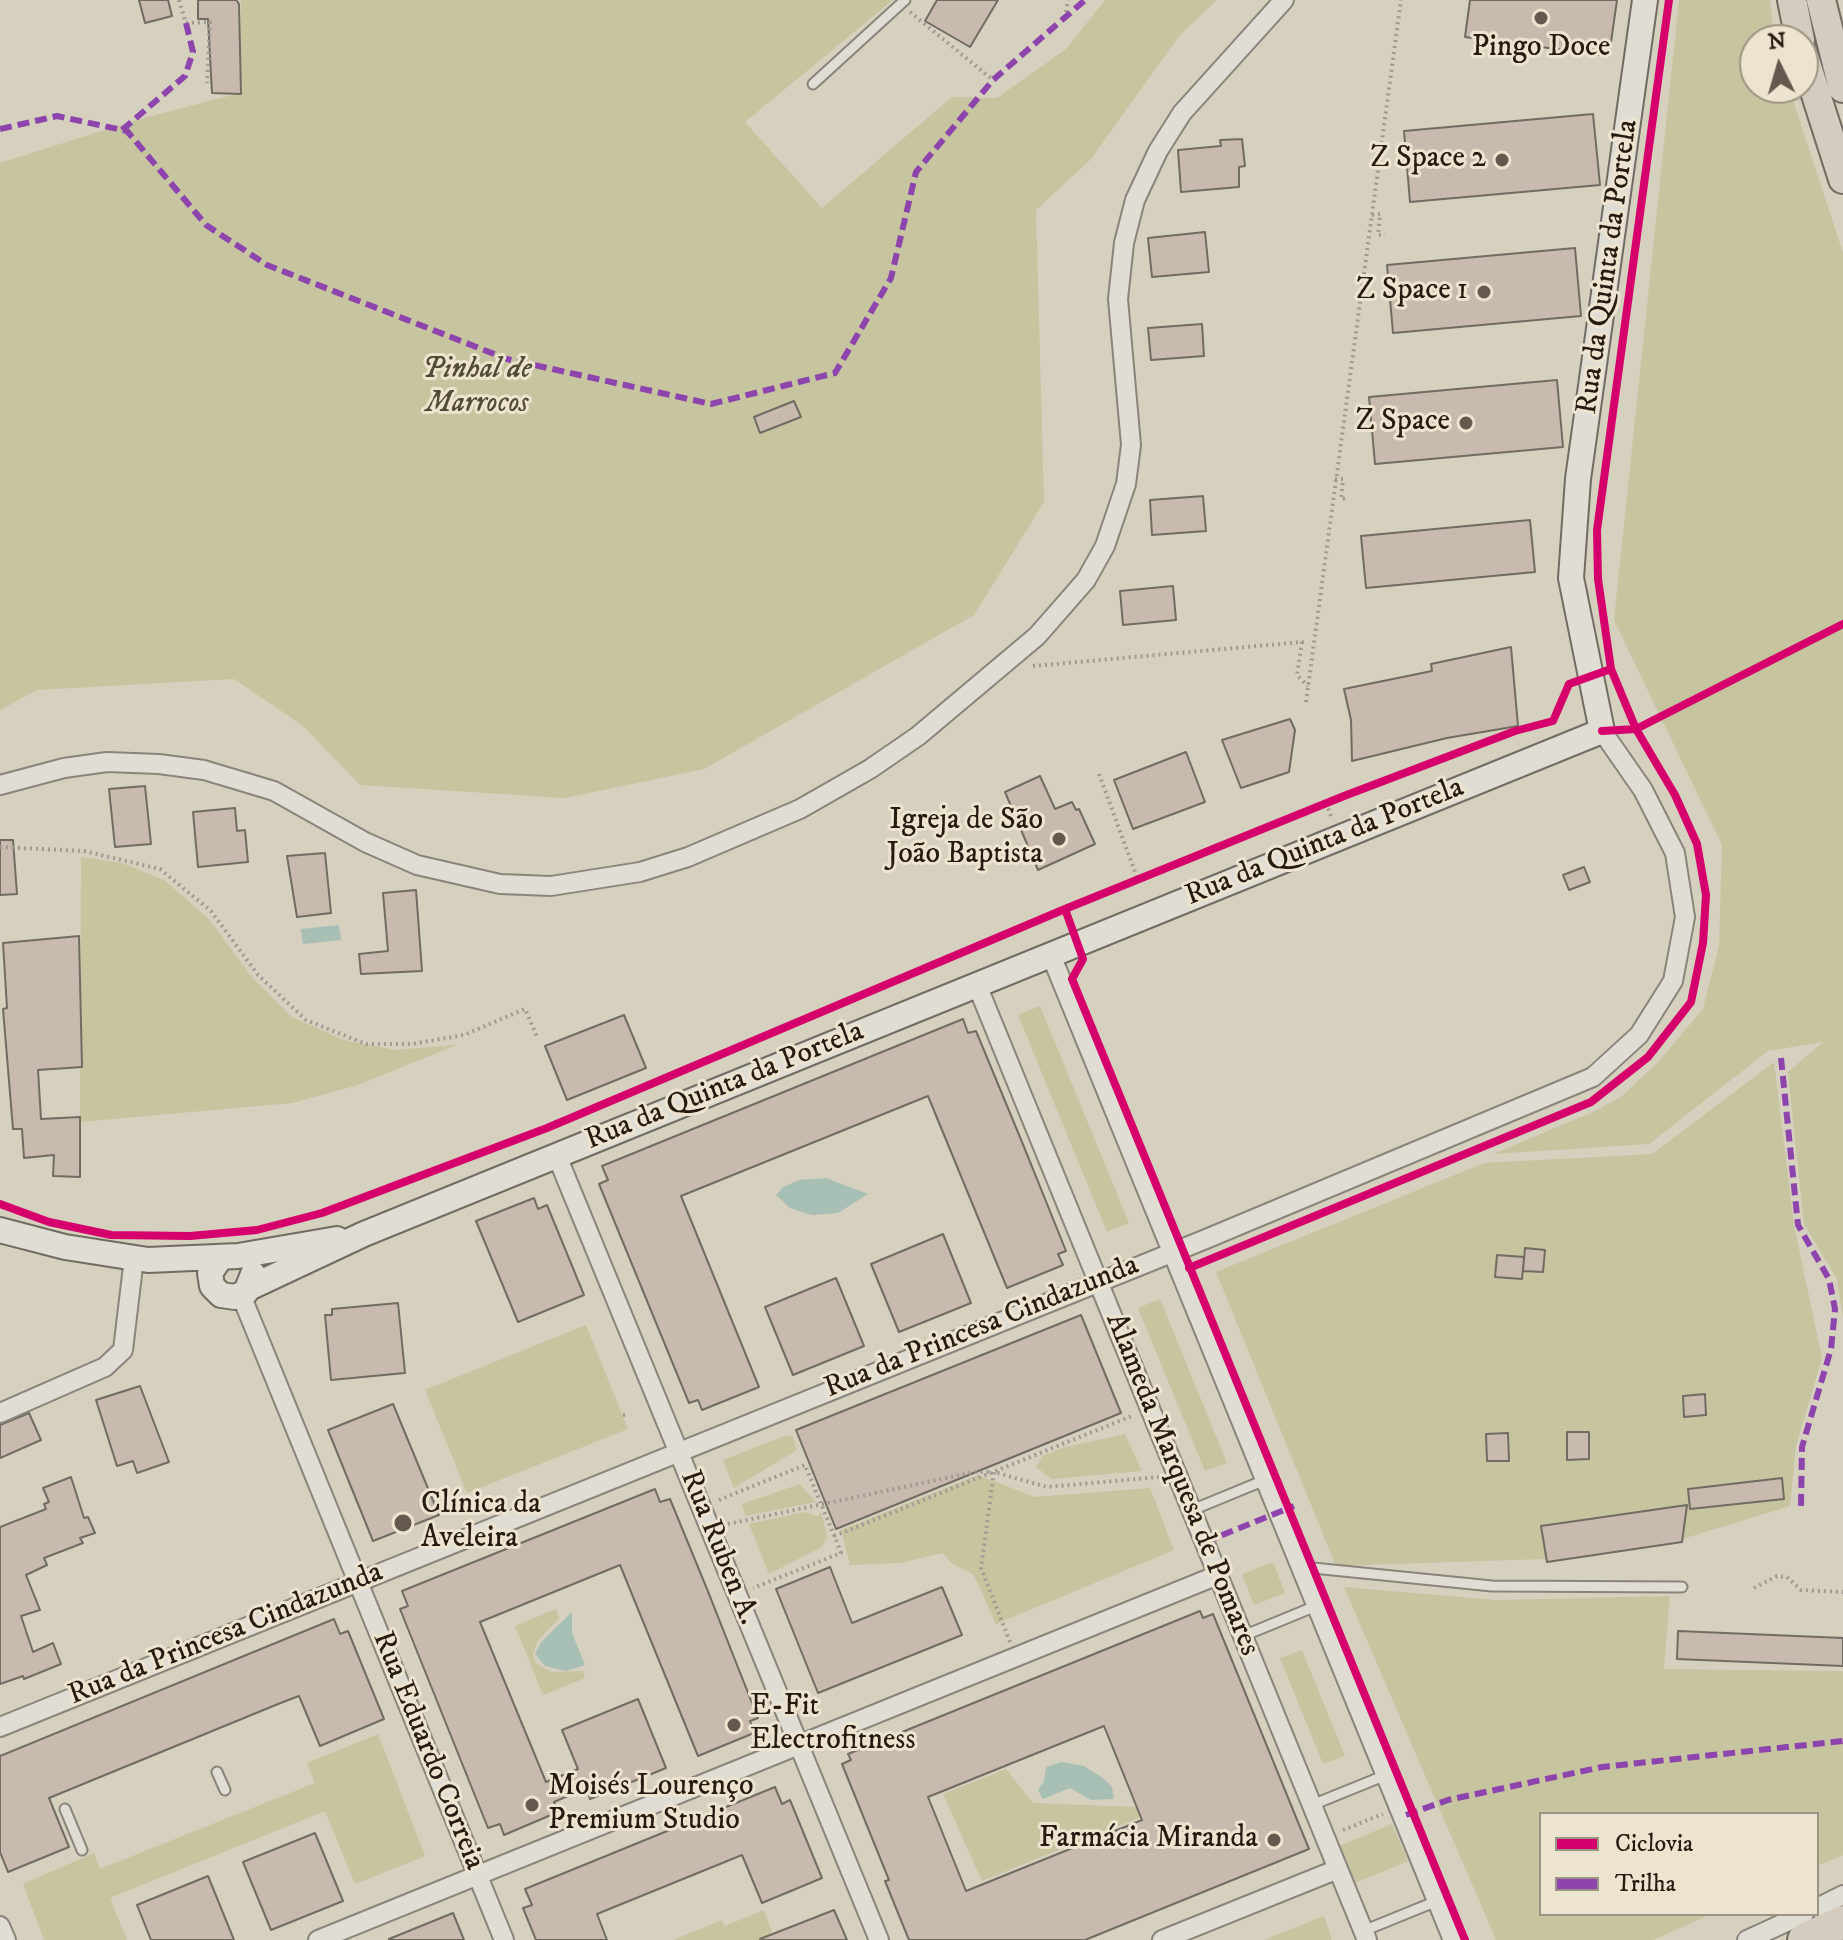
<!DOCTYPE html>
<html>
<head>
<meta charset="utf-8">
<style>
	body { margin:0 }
	#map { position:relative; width:1843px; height:1940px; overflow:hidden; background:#d6d0be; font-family:"IM FELL DW Pica",serif }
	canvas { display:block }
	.legend { position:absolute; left:1539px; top:1812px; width:280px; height:104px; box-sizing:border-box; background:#ece4ce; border:2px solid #9c9482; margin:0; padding:10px 14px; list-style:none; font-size:24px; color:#251b10 }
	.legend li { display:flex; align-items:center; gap:16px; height:40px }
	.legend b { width:40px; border:2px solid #9c9482 }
	.north { position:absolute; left:1739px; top:24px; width:80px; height:80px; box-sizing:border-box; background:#ece4ce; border:2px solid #9c9482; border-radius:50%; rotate:355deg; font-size:22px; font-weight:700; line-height:32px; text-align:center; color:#251b10 }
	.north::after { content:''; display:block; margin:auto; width:28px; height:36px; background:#635a4d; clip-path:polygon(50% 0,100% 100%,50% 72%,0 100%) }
</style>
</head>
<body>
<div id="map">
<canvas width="1843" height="1940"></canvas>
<ul class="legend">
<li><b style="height:10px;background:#d6006c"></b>Ciclovia</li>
<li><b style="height:10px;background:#8e44ad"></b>Trilha</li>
</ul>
<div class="north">N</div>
</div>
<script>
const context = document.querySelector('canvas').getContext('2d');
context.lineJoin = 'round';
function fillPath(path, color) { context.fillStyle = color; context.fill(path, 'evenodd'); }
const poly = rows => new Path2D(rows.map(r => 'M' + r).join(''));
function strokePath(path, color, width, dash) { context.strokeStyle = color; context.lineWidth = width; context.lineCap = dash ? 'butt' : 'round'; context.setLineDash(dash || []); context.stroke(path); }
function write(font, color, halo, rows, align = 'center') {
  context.font = font + ' "IM FELL DW Pica",serif'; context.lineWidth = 6; context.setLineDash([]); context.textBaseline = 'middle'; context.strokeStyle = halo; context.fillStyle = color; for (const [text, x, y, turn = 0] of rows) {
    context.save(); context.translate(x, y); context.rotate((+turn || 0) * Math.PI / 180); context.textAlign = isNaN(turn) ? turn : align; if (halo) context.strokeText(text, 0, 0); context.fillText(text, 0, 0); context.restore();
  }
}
const green = poly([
	[241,0,893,0,745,122,822,208,952,97,997,98,1066,49,1105,0,1217,0,1180,35,1090,160,1036,210,1044,502,974,615,704,769,565,798,360,785,302,725,234,679,37,690,0,710,0,163,133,121,240,93],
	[1679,0,1770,0,1774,40,1755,40,1755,88,1789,88,1843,253,1843,1319,1837,1279,1804,1224,1788,1072,1823,1042,1768,1051,1649,1144,1493,1154,1595,1111,1622,1096,1658,1062,1703,1009,1719,946,1722,845,1614,620],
	[81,857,122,863,164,880,209,919,250,975,292,1017,344,1040,395,1050,456,1045,358,1085,292,1103,80,1122],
	[1040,1006,1129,1223,1107,1232,1018,1015],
	[1774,1062,1794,1225,1822,1358,1796,1446,1790,1506,1679,1540,1544,1559,1336,1566,1216,1272,1484,1163,1652,1154],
	[1160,1299,1227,1463,1205,1471,1138,1308],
	[586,1325,628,1429,467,1493,425,1390],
	[1125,1434,1142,1471,1052,1479,1036,1467,1043,1456,1062,1448],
	[787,1435,793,1437,797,1450,734,1488,723,1460],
	[978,1475,1035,1497,1150,1488,1174,1550,996,1624,974,1575,951,1563,943,1553,899,1563,850,1565,841,1530],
	[800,1484,816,1502,745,1516,742,1504],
	[804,1512,818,1516,820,1512,822,1515,827,1537,822,1547,769,1574,749,1524],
	[1273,1562,1285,1593,1254,1605,1242,1574],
	[1344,1587,1496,1600,1670,1596,1664,1669,1843,1671,1843,1855,1817,1866,1817,1814,1541,1814,1541,1914,1711,1914,1653,1940,1496,1940],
	[556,1609,559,1618,537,1642,533,1655,536,1663,551,1672,583,1671,585,1678,543,1695,515,1626],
	[1302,1650,1345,1756,1323,1764,1280,1658],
	[378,1734,425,1856,355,1884,325,1811,110,1898,127,1940,44,1940,23,1884,94,1853,100,1869,315,1783,307,1763],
	[1006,1769,1033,1803,1163,1808,982,1881,943,1794],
	[1392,1824,1408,1861,1355,1883,1339,1846],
	[764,1910,775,1940,673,1940,722,1920,725,1926],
	[1324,1916,1332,1940,1264,1940]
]);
const water = poly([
	[339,925,341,940,303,944,301,929],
	[826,1178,868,1194,838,1213,812,1215,790,1208,776,1195,783,1187,799,1180],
	[572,1612,572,1633,585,1665,566,1671,545,1666,535,1654,541,1642],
	[1061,1762,1084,1766,1103,1778,1112,1787,1114,1799,1091,1800,1070,1788,1043,1799,1038,1790,1044,1781,1046,1767]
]);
const building = poly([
	[139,0,168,0,172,16,145,23,139,0],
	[198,0,236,0,239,4,241,94,212,93,208,19,198,19,198,0],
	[937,0,998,0,970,47,925,21,937,0],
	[1470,0,1617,0,1609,56,1465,37,1470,0],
	[1593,114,1600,185,1410,202,1404,131,1593,114],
	[1242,139,1245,166,1239,167,1239,187,1181,192,1178,150,1221,146,1220,140,1242,139],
	[1205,232,1209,272,1152,277,1148,238,1205,232],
	[1575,248,1581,316,1393,333,1387,265,1575,248],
	[1202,324,1204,356,1151,360,1148,328,1202,324],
	[1557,380,1563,447,1375,464,1369,397,1557,380],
	[794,401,801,417,760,433,754,417,794,401],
	[1203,496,1206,531,1152,535,1150,500,1203,496],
	[1530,520,1535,572,1366,588,1361,536,1530,520],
	[1173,586,1176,620,1123,625,1120,591,1173,586],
	[1511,647,1518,726,1447,738,1352,761,1351,720,1344,689,1432,671,1431,664,1511,647],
	[1290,719,1295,730,1289,772,1241,788,1222,740,1290,719],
	[1186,752,1205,802,1133,829,1114,780,1186,752],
	[1040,776,1055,809,1072,802,1076,810,1079,809,1095,844,1038,870,1005,792,1040,776],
	[145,786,151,844,115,847,109,789,145,786],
	[235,808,237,831,245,830,248,862,198,867,193,812,235,808],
	[0,840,13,840,17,894,0,895,0,840],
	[325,853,331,913,297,917,287,856,325,853],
	[1584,867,1590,882,1569,890,1563,875,1584,867],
	[416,890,422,971,361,974,359,954,388,951,383,893,416,890],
	[79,936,82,1067,38,1070,41,1119,80,1117,80,1177,53,1176,54,1155,24,1158,22,1129,13,1129,3,1009,7,1008,3,943,79,936],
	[624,1015,646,1068,567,1100,545,1046,624,1015],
	[963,1019,968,1033,976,1031,1022,1142,1066,1251,1058,1254,1063,1265,1007,1288,928,1096,681,1196,759,1387,702,1410,698,1400,689,1403,599,1184,608,1180,602,1166,963,1019],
	[534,1198,538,1209,547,1205,584,1295,518,1322,476,1221,534,1198],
	[943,1234,971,1303,899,1332,871,1264,943,1234],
	[1525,1248,1545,1250,1543,1272,1523,1271,1525,1248],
	[1497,1255,1524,1257,1522,1279,1495,1277,1497,1255],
	[836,1278,864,1346,793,1375,765,1307,836,1278],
	[398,1303,405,1373,331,1380,325,1315,332,1315,332,1309,398,1303],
	[1081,1315,1121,1413,836,1529,796,1430,1081,1315],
	[140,1386,169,1462,137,1473,133,1461,117,1466,96,1400,140,1386],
	[1705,1394,1706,1415,1684,1417,1683,1396,1705,1394],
	[393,1404,439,1515,373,1541,328,1430,393,1404],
	[29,1413,41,1440,0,1458,0,1425,29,1413],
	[1567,1432,1589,1432,1589,1459,1567,1460,1567,1432],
	[1508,1433,1509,1461,1487,1461,1486,1434,1508,1433],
	[71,1477,84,1518,88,1517,95,1533,80,1538,83,1543,44,1558,47,1565,26,1575,40,1610,21,1616,33,1652,53,1643,61,1664,24,1679,23,1676,0,1684,0,1527,46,1509,44,1504,49,1502,43,1488,71,1477],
	[1782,1478,1784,1499,1690,1509,1688,1489,1782,1478],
	[655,1489,660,1502,670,1499,707,1589,758,1718,750,1721,754,1733,698,1756,620,1565,480,1622,546,1782,578,1769,562,1730,638,1699,666,1768,590,1799,586,1788,554,1802,558,1812,504,1835,500,1824,488,1828,400,1609,408,1606,402,1591,655,1489],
	[1687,1505,1682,1542,1547,1562,1541,1526,1687,1505],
	[830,1567,852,1623,942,1587,962,1635,818,1693,776,1589,830,1567],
	[1200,1611,1203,1618,1213,1614,1309,1849,1085,1940,909,1940,885,1881,889,1880,842,1764,851,1760,848,1754,1200,1611],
	[1104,1726,1142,1820,966,1891,928,1797,1104,1726],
	[334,1619,340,1634,348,1631,384,1719,320,1746,299,1696,283,1702,49,1798,69,1847,8,1872,0,1852,0,1756,334,1619],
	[1678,1631,1843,1638,1843,1666,1677,1659,1678,1631],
	[775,1787,782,1804,790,1800,822,1878,762,1903,742,1855,597,1914,607,1940,536,1940,523,1908,532,1905,525,1889,775,1787],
	[315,1833,343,1901,271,1930,243,1862,315,1833],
	[208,1876,234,1940,151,1940,137,1905,208,1876],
	[834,1910,847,1940,761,1940,760,1939,834,1910],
	[453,1913,464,1940,389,1940,389,1939,453,1913]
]);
const path = poly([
	[179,0,186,23,210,22,207,83],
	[910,12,993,80],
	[1065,18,1068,0],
	[1372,215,1380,214,1378,235,1385,234],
	[1335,479,1343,479,1341,499,1347,498],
	[1033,666,1302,642,1297,675,1308,686],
	[1306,702,1401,0],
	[1099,774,1138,880],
	[1326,803,1331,816],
	[0,847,84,851,160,869,211,911,258,975,306,1020,366,1044,412,1044,464,1035,525,1009,537,1037],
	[623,1415,628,1415],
	[719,1500,805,1465,836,1540,841,1553,753,1588],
	[728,1524,975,1472,990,1472],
	[834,1536,1132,1416],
	[1754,1588,1777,1576,1787,1577,1801,1590,1843,1592],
	[1010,1642,981,1568,994,1472,1047,1487,1159,1477],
	[1343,1830,1383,1814]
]);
const lane = poly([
	[813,84,905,0],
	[1192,1510,1265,1480],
	[1303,1572,1313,1568,1492,1586,1682,1587],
	[1243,1636,1316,1606],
	[217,1772,225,1790],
	[1312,1805,1386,1775],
	[65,1809,82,1850],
	[1363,1931,1437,1901]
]);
const street = poly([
	[0,785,64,768,107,762,159,764,204,770,274,791,365,842,417,865,500,884,551,886,640,872,688,857,800,809,870,769,918,736,1037,636,1086,580,1105,546,1126,484,1131,445,1118,299,1124,243,1135,200,1158,151,1182,113,1284,0],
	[1051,955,1453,1940],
	[977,985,1367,1940],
	[557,1156,879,1940],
	[241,1295,504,1940],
	[0,1413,105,1367,123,1350,134,1258],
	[0,1727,1206,1239,1593,1077,1639,1035,1673,981,1685,917,1675,853,1643,790,1602,731],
	[1817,1908,1843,1895],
	[0,1926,6,1940],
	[318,1940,1218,1575],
	[1162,1940,1338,1869],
	[1747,1940,1804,1914]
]);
const secondary = poly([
	[0,1230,65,1247,148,1260,238,1256,337,1239],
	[221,1257,210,1273,212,1286,221,1295,235,1297,246,1292,253,1274],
	[249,1288,364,1234,1602,731,1571,578,1578,479,1645,0]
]);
const primary = poly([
	[1792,0,1800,40],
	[1821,0,1843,88],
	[1803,54,1843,179]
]);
const highway = poly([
	[1804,1940,1843,1922]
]);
const quiet = poly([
	[0,129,57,116,127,131,206,225,267,265,507,359,711,404,835,373,891,278,916,172,993,80,1085,0],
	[122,130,185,76,193,52,186,23],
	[1781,1058,1798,1225,1829,1279,1835,1309,1831,1349,1802,1447,1801,1507],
	[1205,1542,1294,1506],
	[1406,1815,1448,1800,1602,1767,1843,1741]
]);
const cycleway = poly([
	[1602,731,1636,729,1843,624],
	[1065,909,1083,959,1072,979,1465,1940],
	[0,1204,49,1222,111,1235,190,1236,257,1230,322,1213,547,1128,1065,909,1344,796,1515,731,1553,721,1569,684,1611,669],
	[1189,1268,1591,1102,1648,1057,1691,1002,1703,943,1706,895,1697,844,1675,795,1636,729,1611,669,1598,579,1597,530,1669,0]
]);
const markers = [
	[1541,18,8,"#635a4d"],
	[1502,160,8,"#635a4d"],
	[1484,292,8,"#635a4d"],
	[1466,423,8,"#635a4d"],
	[1059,839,8,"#635a4d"],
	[403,1523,10,"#635a4d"],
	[734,1725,8,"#635a4d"],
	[532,1805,8,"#635a4d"],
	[1274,1840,8,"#635a4d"]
];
const poiNames = [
	["Pingo Doce",1541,49,"center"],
	["Z Space 2",1486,160],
	["Z Space 1",1468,292],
	["Z Space",1450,423],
	["Igreja de São",1043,822],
	["João Baptista",1043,856],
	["Clínica da",421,1506,"left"],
	["Aveleira",421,1540,"left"],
	["E-Fit",750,1708,"left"],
	["Electrofitness",750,1742,"left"],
	["Moisés Lourenço",548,1788,"left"],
	["Premium Studio",548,1822,"left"],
	["Farmácia Miranda",1258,1840]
];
const streetNames = [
	["Rua da Quinta da Portela",1609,267,-82],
	["Rua da Quinta da Portela",1325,843,-22],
	["Rua da Quinta da Portela",725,1087,-22],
	["Rua da Princesa Cindazunda",982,1328,-22],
	["Alameda Marquesa de Pomares",1181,1485,68],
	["Rua Ruben A.",718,1548,68],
	["Rua da Princesa Cindazunda",226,1635,-22],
	["Rua Eduardo Correia",427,1751,68]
];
const parkNames = [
	["Pinhal de",477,371],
	["Marrocos",477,405]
];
fillPath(green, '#c7c4a0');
fillPath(water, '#a8bfb6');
fillPath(building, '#c9baae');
strokePath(building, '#716c62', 2);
strokePath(lane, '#8a857a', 13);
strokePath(street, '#8a857a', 22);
strokePath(secondary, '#716c62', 28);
strokePath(primary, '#716c62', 32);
strokePath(highway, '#716c62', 36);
strokePath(path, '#9e9a92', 4, [2, 4]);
strokePath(lane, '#e0ddd4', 9);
strokePath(street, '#e0ddd4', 18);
strokePath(secondary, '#e0ddd4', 24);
strokePath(primary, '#d4cdbf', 28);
strokePath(highway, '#d4cdbf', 32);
strokePath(quiet, '#8e44ad', 6, [12, 6]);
strokePath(cycleway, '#d6006c', 8);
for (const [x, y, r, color] of markers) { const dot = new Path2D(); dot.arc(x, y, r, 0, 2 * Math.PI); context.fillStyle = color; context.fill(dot); strokePath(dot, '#ece4ce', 3); }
write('30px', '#251b10', '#ece4ce', poiNames, 'right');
write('30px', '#251b10', '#ece4ce', streetNames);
write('italic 30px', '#524b34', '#ece4ce', parkNames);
</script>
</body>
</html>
